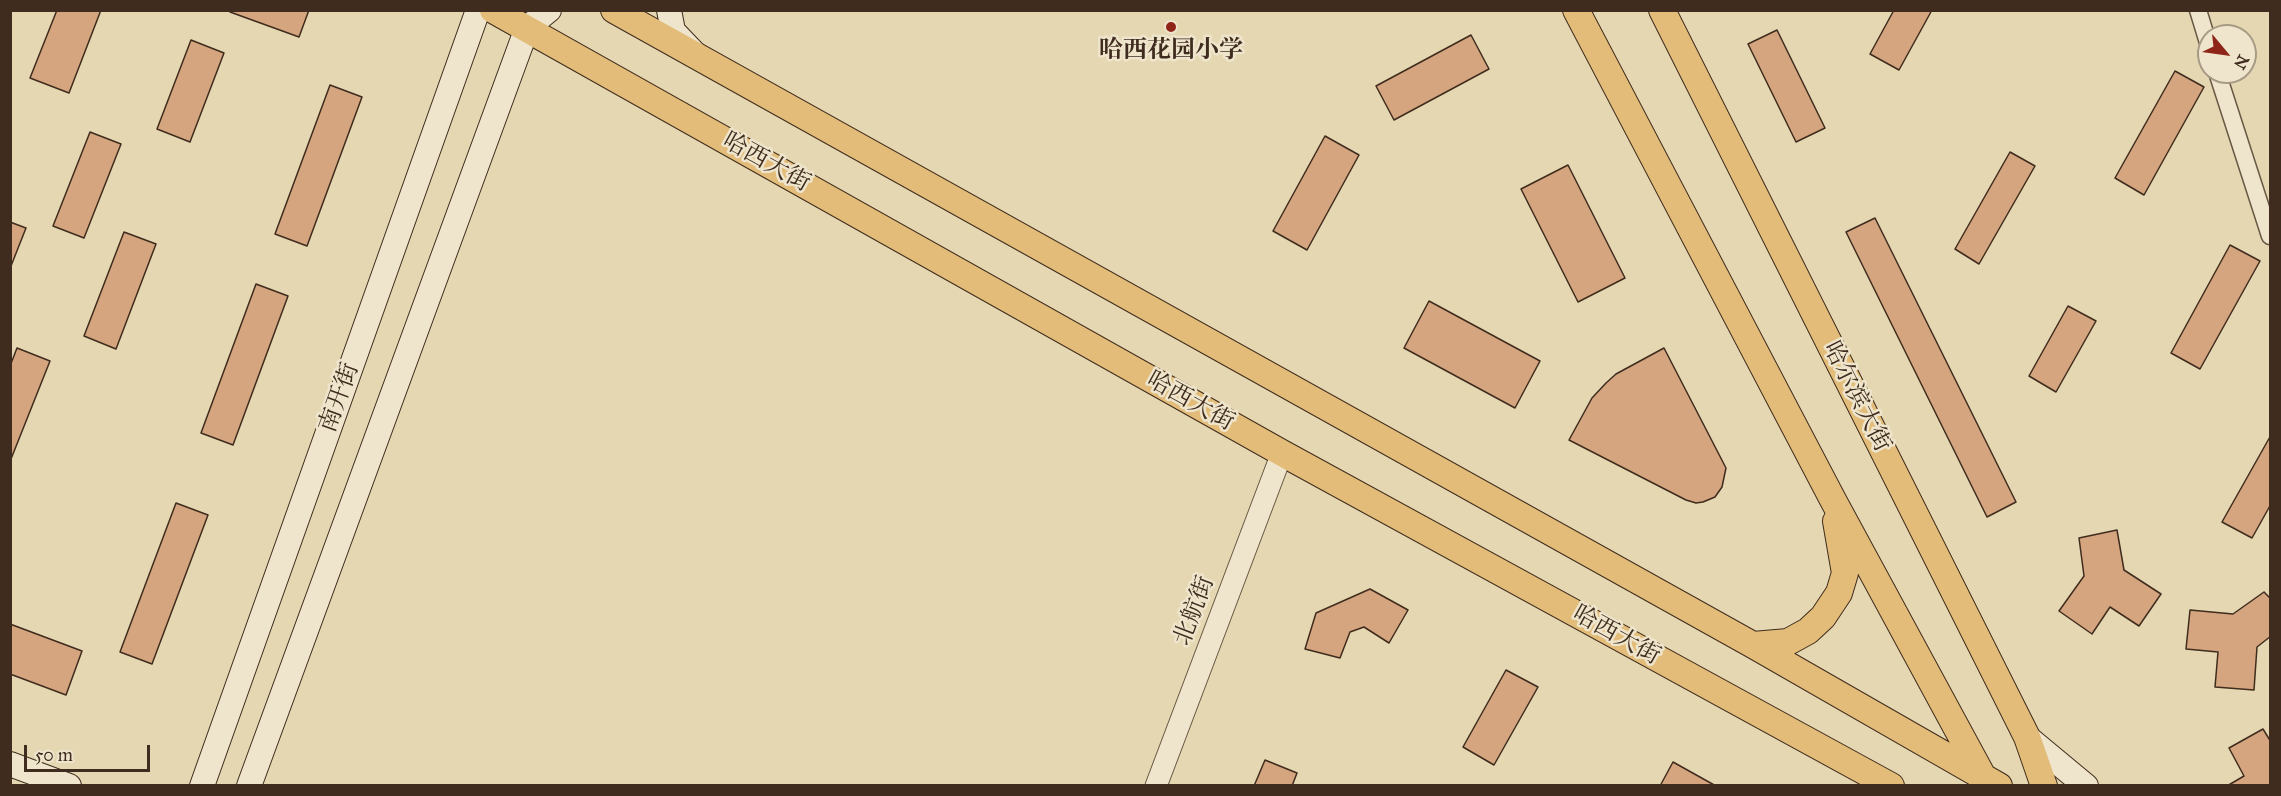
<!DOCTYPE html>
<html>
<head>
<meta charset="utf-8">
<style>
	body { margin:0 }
	#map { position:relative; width:2281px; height:796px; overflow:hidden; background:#e5d7b1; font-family:"IM FELL Great Primer",serif }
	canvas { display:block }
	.frame { position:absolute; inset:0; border:12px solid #3f2c1e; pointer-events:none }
	.north { position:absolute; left:2197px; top:24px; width:60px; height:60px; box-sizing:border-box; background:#eee5cc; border:2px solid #a89b86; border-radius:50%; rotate:119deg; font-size:16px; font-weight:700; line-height:24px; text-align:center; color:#3f2c1e }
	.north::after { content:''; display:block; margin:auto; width:21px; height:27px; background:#8f2418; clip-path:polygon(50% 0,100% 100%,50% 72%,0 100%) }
	.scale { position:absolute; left:24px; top:745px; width:126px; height:27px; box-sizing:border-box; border:3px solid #3f2c1e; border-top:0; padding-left:8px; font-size:18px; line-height:21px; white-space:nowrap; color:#3f2c1e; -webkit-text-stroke:4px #eee5cc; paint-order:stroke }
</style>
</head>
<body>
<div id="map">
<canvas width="2281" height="796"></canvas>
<div class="frame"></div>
<div class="north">N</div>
<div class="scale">50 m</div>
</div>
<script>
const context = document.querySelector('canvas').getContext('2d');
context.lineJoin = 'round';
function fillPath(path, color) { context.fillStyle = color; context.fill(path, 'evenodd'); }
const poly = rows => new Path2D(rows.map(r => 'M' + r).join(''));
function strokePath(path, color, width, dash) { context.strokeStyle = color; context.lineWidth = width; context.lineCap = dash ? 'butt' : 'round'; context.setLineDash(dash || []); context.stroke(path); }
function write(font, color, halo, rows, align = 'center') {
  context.font = font + ' "IM FELL Great Primer","Noto Serif SC",serif'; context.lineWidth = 5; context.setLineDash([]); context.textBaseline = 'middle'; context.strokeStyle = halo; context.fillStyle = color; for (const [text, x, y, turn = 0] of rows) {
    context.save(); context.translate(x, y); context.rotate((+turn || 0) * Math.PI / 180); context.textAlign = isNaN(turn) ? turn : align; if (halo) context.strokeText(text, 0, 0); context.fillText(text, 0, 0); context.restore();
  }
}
const building = poly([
	[57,10,101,10,69,93,30,78,57,10],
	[231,10,309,10,299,37,230,12,231,10],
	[1894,10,1932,10,1899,70,1870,54,1894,10],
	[1777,30,1825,128,1796,142,1748,44,1777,30],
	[1471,35,1489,69,1394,120,1376,86,1471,35],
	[191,40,224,53,190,142,157,129,191,40],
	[2175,71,2204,87,2144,195,2115,178,2175,71],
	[330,85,362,97,307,246,275,234,330,85],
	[90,132,121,144,84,238,53,226,90,132],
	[1325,136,1359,155,1307,250,1273,231,1325,136],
	[2010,152,2035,166,1979,264,1955,249,2010,152],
	[1568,165,1625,278,1578,302,1521,189,1568,165],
	[1875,218,2016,502,1987,517,1846,232,1875,218],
	[10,222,26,228,11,266,10,266,10,222],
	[124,232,156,244,116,349,84,336,124,232],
	[2230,245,2260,261,2200,369,2171,353,2230,245],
	[256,284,288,296,233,445,201,433,256,284],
	[1429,301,1540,361,1515,408,1404,348,1429,301],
	[2068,306,2096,321,2056,392,2029,376,2068,306],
	[17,348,50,361,11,459,10,366,17,348],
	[1664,348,1726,468,1722,487,1715,497,1703,502,1696,503,1686,500,1569,440,1592,398,1606,383,1616,374,1664,348],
	[2271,435,2271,504,2252,538,2222,522,2271,435],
	[176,503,208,515,152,664,120,652,176,503],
	[2117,530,2124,570,2161,594,2139,626,2110,607,2092,634,2059,611,2084,576,2079,538,2117,530],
	[1370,589,1408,610,1389,643,1364,627,1350,632,1340,658,1305,649,1316,613,1370,589],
	[2264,592,2271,599,2271,636,2257,647,2254,690,2215,687,2218,652,2186,649,2190,610,2233,614,2264,592],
	[10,624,82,651,66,695,10,674,10,624],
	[1506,670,1538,687,1494,765,1463,747,1506,670],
	[2263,729,2271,742,2271,786,2227,786,2244,776,2229,748,2263,729],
	[1265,760,1297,773,1292,786,1254,786,1265,760],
	[1673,762,1716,786,1660,786,1673,762]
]);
const minor = poly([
	[2198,10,2209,46],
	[2217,72,2270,236]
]);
const tertiary = poly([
	[1156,786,1282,453]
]);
const secondary = poly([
	[669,10,673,31,694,53],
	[2027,737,2086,786],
	[10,764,69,786],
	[202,786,478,10],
	[249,786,527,28,549,10]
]);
const primary = poly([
	[493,10,1282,453,1891,786],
	[614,10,1753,645,1999,786],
	[1576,10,1833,500,1981,773],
	[1662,10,2027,737,2044,786],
	[1753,645,1788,642,1808,631,1823,617,1839,593,1845,573,1836,521]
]);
const markers = [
	[1171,27,6,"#8f2418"]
];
const poiNames = [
	["哈西花园小学",1171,51]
];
const streetNames = [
	["哈西大街",766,163,29],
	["哈尔滨大街",1856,397,63],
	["南开街",340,398,-70],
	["哈西大街",1190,402,29],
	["北航街",1195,611,-69],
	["哈西大街",1616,636,29]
];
fillPath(building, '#d4a57e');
strokePath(building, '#3f2c1e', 1.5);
strokePath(minor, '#685743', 19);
strokePath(tertiary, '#685743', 23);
strokePath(secondary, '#3f2c1e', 26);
strokePath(primary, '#3f2c1e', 28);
strokePath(minor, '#eee5cc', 16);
strokePath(tertiary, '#eee5cc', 21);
strokePath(secondary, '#eee5cc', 24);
strokePath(primary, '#e2bc78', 26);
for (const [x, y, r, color] of markers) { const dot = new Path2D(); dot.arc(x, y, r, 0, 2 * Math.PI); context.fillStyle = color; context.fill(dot); strokePath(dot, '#eee5cc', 2); }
write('bold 24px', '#3f2c1e', '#eee5cc', poiNames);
write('24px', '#3f2c1e', '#eee5cc', streetNames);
</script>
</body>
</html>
